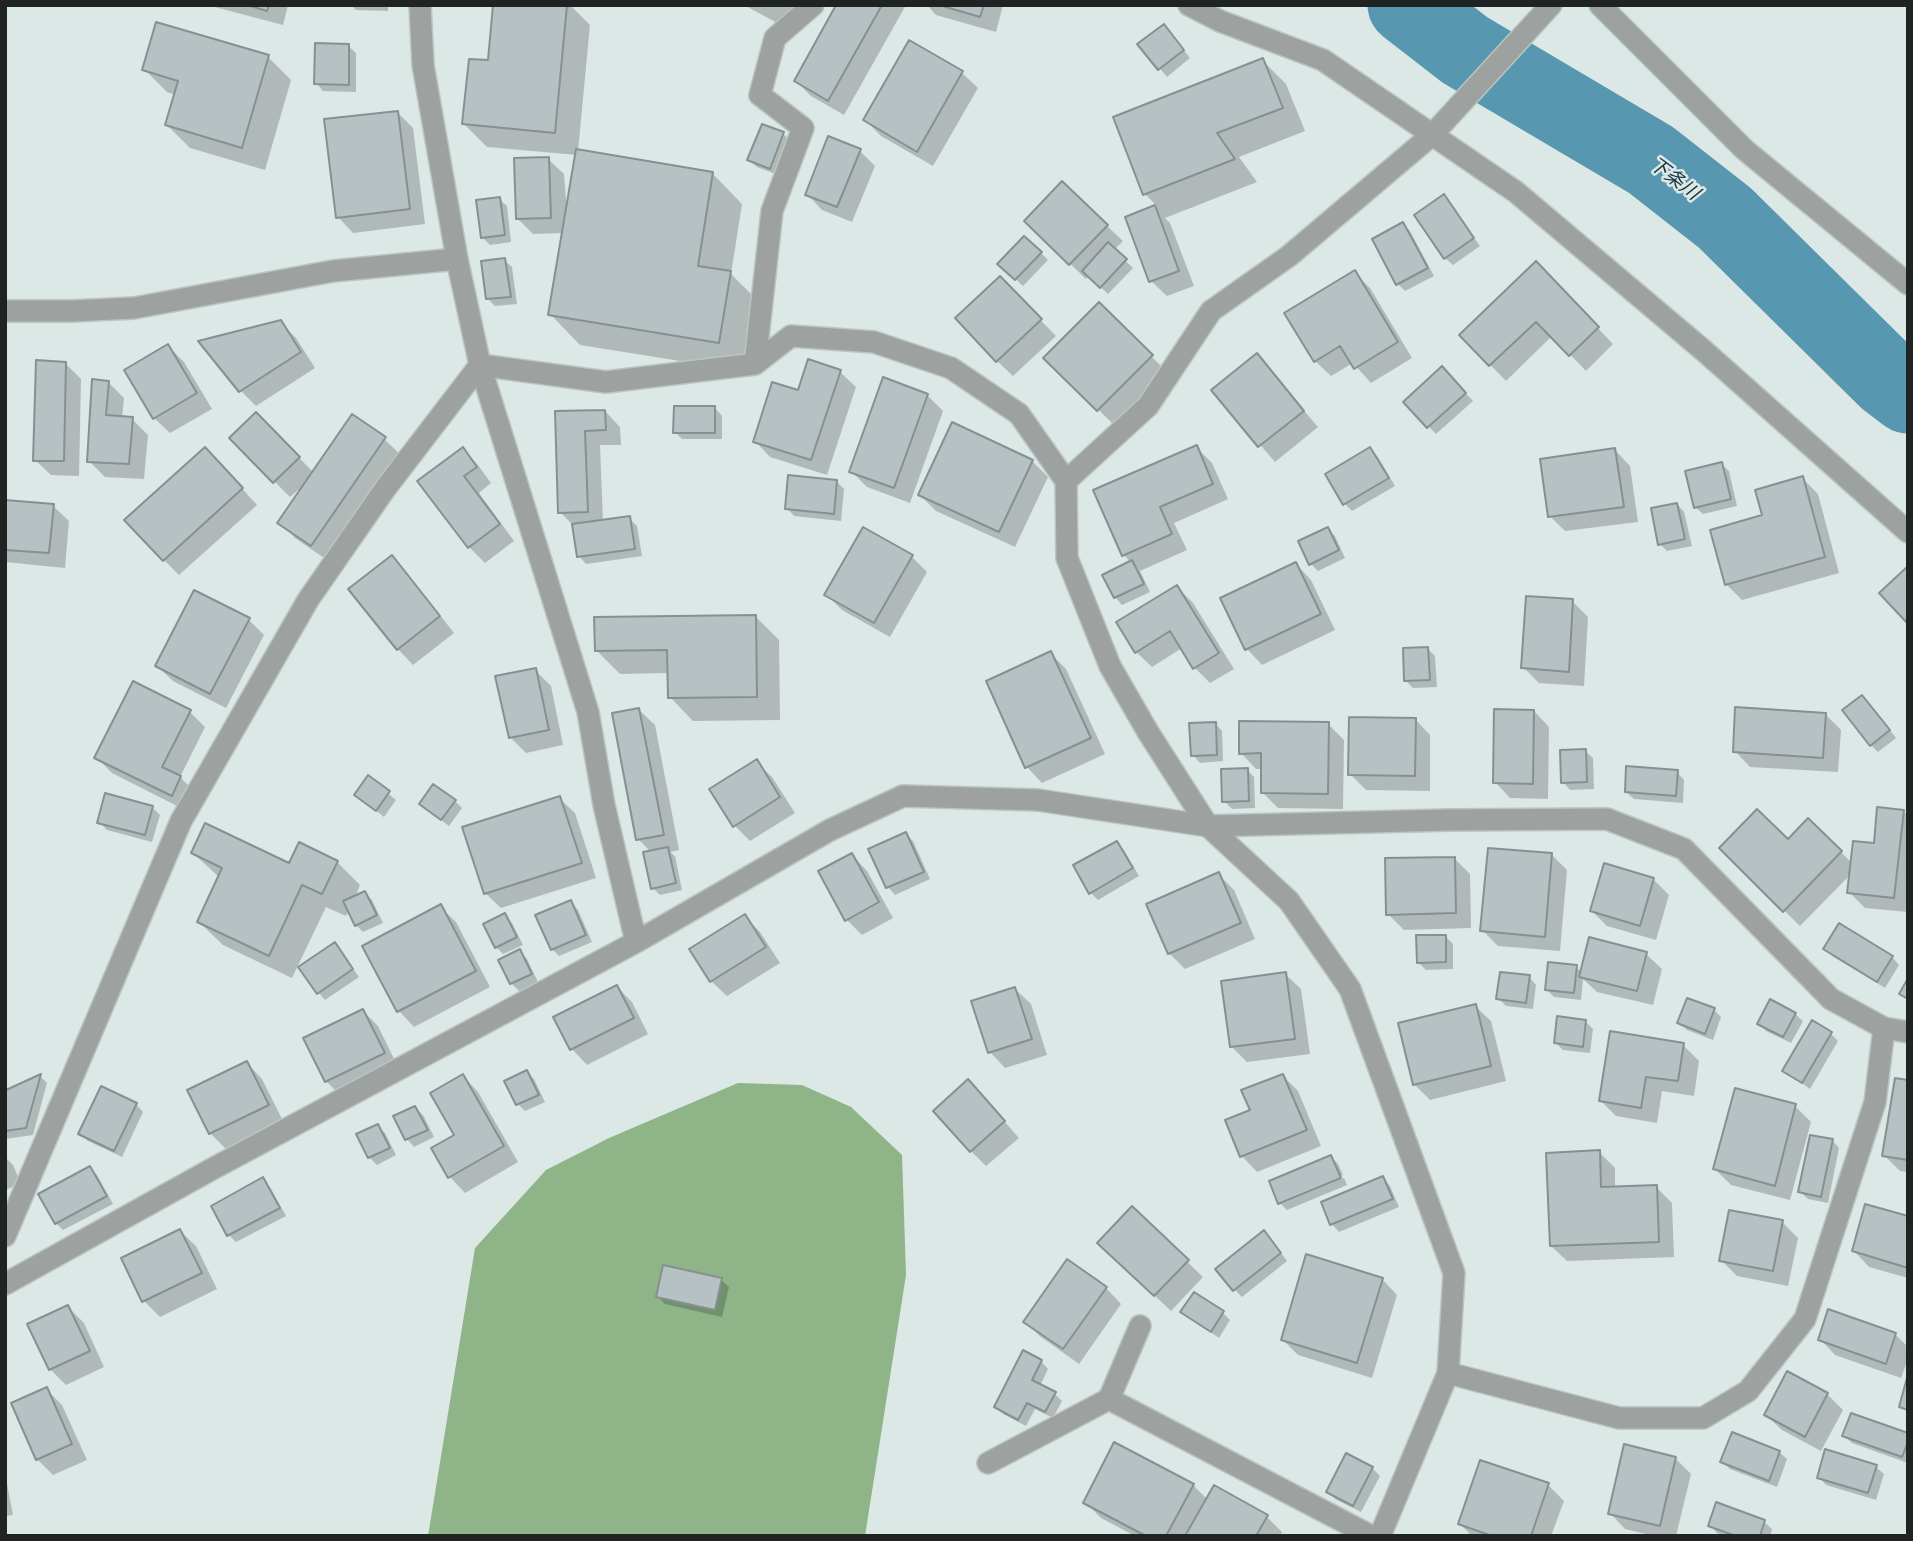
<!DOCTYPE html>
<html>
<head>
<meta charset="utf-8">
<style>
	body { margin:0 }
	#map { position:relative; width:1913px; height:1541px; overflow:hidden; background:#dce8e6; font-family:"Open Sans",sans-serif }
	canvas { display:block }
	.frame { position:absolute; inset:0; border:7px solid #1f2322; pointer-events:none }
</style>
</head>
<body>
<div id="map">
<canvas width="1913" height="1541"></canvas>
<div class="frame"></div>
</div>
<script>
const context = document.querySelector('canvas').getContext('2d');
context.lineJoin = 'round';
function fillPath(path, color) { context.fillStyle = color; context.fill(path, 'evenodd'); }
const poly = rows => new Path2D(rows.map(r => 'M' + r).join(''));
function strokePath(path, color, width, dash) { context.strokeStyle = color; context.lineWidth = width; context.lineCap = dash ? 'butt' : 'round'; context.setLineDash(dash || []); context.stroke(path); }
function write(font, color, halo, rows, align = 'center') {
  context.font = font + ' "Open Sans","Noto Sans JP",sans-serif'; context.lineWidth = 5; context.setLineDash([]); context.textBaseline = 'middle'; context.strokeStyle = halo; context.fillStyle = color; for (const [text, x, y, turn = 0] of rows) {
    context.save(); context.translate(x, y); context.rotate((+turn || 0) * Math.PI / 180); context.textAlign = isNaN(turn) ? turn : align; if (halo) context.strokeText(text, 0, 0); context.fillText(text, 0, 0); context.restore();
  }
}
const forest = poly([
	[738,1083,802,1085,851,1107,902,1155,906,1275,865,1536,428,1536,475,1248,546,1170,609,1138]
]);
const shadow = poly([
	[207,5,288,5,283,25],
	[351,5,388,5,388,11,356,10],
	[495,5,570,5,590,25,578,151,712,173,742,204,731,274,760,303,749,372,580,345,550,314,563,233,533,234,517,218,548,159,564,174,567,213,577,155,487,147,464,124,490,62],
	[744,5,803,5,790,30],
	[838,5,906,5,844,115,811,96,796,81],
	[927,5,1003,5,996,32,936,15],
	[1171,34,1190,58,1167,77,1140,45],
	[348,46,356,53,356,92,323,91,316,83],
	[268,57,291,80,265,170,190,148,167,125,176,95,167,92,144,69],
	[1263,61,1286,84,1305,131,1239,157,1257,182,1165,218,1170,223,1194,286,1167,296,1151,281,1127,218,1157,206,1145,194],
	[962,73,978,88,933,166,881,136,865,120],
	[397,112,413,128,425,224,353,233,338,217],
	[763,126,783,134,791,141,778,175,757,167,749,160],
	[860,151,875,166,852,222,822,210,807,194],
	[1062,184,1123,241,1114,250,1133,268,1108,294,1089,276,1086,279,1026,221],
	[1444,197,1480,246,1453,265,1445,258],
	[499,199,507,206,511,242,490,245,482,237],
	[1403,224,1410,231,1434,276,1405,291,1398,284],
	[1041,253,1048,260,1023,286,1000,264],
	[504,260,512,267,517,304,495,306,488,299],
	[1355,273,1370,288,1412,358,1371,383,1353,363,1331,376,1315,361],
	[1551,279,1613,344,1586,371,1552,336,1506,381,1461,335],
	[1015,294,1056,336,1013,376,997,361],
	[1099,304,1167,372,1114,425,1046,358],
	[280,322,296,338,315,368,256,406,240,390],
	[168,346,184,362,212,409,170,433,154,418],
	[1257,356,1318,427,1275,462,1213,390],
	[65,363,81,379,79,476,51,475,35,460],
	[840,372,856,387,827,475,770,457,755,441,799,392],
	[1450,376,1473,401,1436,434,1406,402],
	[108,382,124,398,122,418,132,419,148,435,144,479,105,477,89,461],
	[927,395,943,411,910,503,867,487,851,471],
	[715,408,722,416,722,439,682,439,675,432],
	[605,411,620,427,621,445,600,445,603,522,629,518,637,526,642,556,586,564,579,556,575,527,560,512,556,413],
	[256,414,314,473,384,439,400,454,327,560,295,538,279,522,305,484,290,497,231,438],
	[1196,447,1212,463,1228,499,1174,523,1187,550,1140,571,1150,592,1122,605,1115,597,1131,563,1124,555],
	[463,449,478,465,491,483,479,493,514,541,485,563,469,547,419,481],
	[1370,450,1378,457,1395,486,1352,511,1345,504],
	[1615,450,1630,466,1638,522,1565,531,1550,516],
	[1032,461,1048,477,1015,547,936,511,920,495],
	[220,464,257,505,179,575,164,560],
	[1721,464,1729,471,1737,506,1703,514,1695,507],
	[1802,478,1818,494,1839,573,1742,600,1726,584,1765,516],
	[836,481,844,489,841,521,794,516,787,508],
	[5,502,53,506,69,521,65,568,5,562],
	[1677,504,1684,512,1692,546,1667,551,1660,544],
	[1328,529,1335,536,1345,558,1318,571,1311,564],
	[392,557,407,573,454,633,413,665,398,649],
	[912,557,927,572,890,637,842,610,827,595],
	[1296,564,1311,580,1335,630,1262,665,1247,649],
	[1177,587,1193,603,1234,669,1210,683,1194,667,1182,648,1152,667,1136,652],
	[1572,601,1588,617,1584,686,1539,683,1523,667],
	[756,617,779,640,780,720,693,721,670,697,669,673,620,674,597,651],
	[249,620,264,635,226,708,173,681,157,666],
	[1428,649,1435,656,1437,687,1413,688,1406,681],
	[1050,653,1066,669,1105,754,1042,783,1027,767,988,682],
	[535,670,551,686,563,745,526,753,510,737],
	[1869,704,1896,738,1878,752,1871,745],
	[639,710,655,725,679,850,670,852,675,856,682,890,660,895,653,888,651,852,638,839],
	[1534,711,1549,727,1548,799,1510,798,1495,782],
	[190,712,205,727,180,777,196,793,187,811,112,773,96,757],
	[1825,714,1841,730,1838,772,1750,767,1735,751],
	[1415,719,1430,735,1430,791,1366,790,1350,774],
	[1215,723,1222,731,1223,761,1200,763,1193,755],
	[1328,724,1344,740,1343,809,1278,808,1262,792,1263,769,1256,769,1241,753],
	[1585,751,1593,758,1594,789,1570,790,1563,782],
	[756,762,772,777,795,813,750,841,734,825],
	[1247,770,1254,777,1255,808,1232,809,1224,801],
	[1677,772,1684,780,1683,803,1634,799,1626,792],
	[369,778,396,800,384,817,356,795],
	[559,798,575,813,596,878,501,908,485,893],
	[455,801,462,808,449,826,429,811],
	[152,807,160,815,152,842,107,830,99,822],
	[1903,811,1908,816,1908,912,1865,908,1849,892,1851,874,1800,926,1721,848,1788,842,1808,820,1852,863,1876,845],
	[905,834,913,841,930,879,895,895,888,887,870,850],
	[1116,843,1124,850,1139,876,1098,900,1091,893],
	[193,853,290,865,337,862,360,885,355,898,365,893,372,900,383,923,363,932,356,925,349,910,346,916,326,907,292,978,223,945,199,922,220,878],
	[1551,854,1567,870,1560,951,1498,946,1482,930],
	[852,855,867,871,893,918,862,935,847,920],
	[1455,859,1470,874,1471,928,1404,930,1388,914],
	[1218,874,1234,890,1255,939,1185,969,1169,953],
	[1653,879,1669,895,1656,940,1607,926,1592,911],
	[570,902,578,910,592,942,559,956,552,949],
	[440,907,456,922,490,987,414,1027,399,1011,364,947],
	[505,915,512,923,523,945,503,954,496,947],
	[744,916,760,932,780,963,727,996,711,981],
	[1445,936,1453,944,1453,969,1426,970,1418,962],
	[335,944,359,977,325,1000,318,992],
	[1825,948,1892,957,1899,965,1885,988,1832,956],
	[520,951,527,959,538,982,519,991,511,983],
	[1646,954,1662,969,1653,1005,1597,992,1583,979,1581,1000,1554,997,1546,989,1576,967,1582,973],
	[1285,974,1301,989,1310,1054,1247,1062,1232,1047],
	[1529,977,1536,985,1533,1009,1506,1006,1498,998],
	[617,987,632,1002,648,1034,587,1065,572,1049,556,1018],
	[1015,989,1031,1004,1047,1055,1005,1068,990,1052],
	[1475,1006,1491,1021,1506,1081,1430,1100,1414,1084],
	[1714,1010,1721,1017,1713,1040,1687,1030,1679,1023],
	[363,1011,378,1026,399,1069,342,1097,326,1081],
	[1795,1014,1803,1021,1791,1043,1766,1031,1759,1023],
	[1585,1021,1593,1029,1590,1053,1563,1050,1556,1043],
	[1831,1034,1838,1041,1810,1089,1784,1070],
	[1683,1045,1699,1061,1694,1096,1662,1091,1657,1123,1616,1116,1601,1101],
	[247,1063,262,1079,283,1121,226,1149,210,1133],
	[526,1072,534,1079,545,1102,525,1111,518,1104],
	[40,1076,47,1083,33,1135,5,1139,5,1100,8,1091],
	[463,1076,478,1092,518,1162,465,1193,450,1177,434,1148,457,1135],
	[1283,1076,1298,1091,1321,1146,1257,1172,1242,1156,1227,1121,1252,1111],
	[1908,1082,1908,1172,1900,1171,1884,1155],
	[983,1097,1019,1138,986,1166,971,1151],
	[136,1104,143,1112,122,1157,88,1141,80,1134],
	[1795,1106,1811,1122,1790,1200,1731,1185,1715,1169],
	[415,1108,423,1115,434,1137,414,1147,407,1139],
	[377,1126,385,1133,396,1155,377,1165,369,1157],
	[1832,1140,1839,1148,1828,1203,1808,1199,1800,1192],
	[1599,1152,1615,1168,1615,1188,1656,1187,1672,1203,1674,1257,1567,1261,1551,1246],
	[5,1157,13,1165,21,1184,5,1190],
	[1331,1157,1338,1164,1343,1175,1280,1203,1271,1181],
	[90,1168,97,1175,113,1204,63,1230,56,1223],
	[1344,1178,1347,1185,1287,1210,1281,1204],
	[1383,1178,1390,1186,1399,1207,1339,1232,1332,1224],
	[263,1180,270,1187,286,1216,236,1242,229,1235],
	[1132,1209,1203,1277,1171,1311,1115,1258],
	[1908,1218,1908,1278,1869,1267,1854,1251],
	[1782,1222,1798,1238,1788,1286,1737,1276,1721,1260],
	[180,1231,196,1246,217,1289,160,1317,144,1301],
	[1271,1240,1287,1261,1242,1297,1235,1290],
	[1382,1279,1397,1295,1372,1378,1298,1355,1283,1340],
	[721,1280,729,1287,722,1317,665,1304,658,1297],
	[1106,1288,1121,1304,1079,1364,1041,1337,1025,1322],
	[68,1307,84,1323,104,1367,66,1385,50,1369],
	[1182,1312,1223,1313,1230,1320,1219,1338],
	[1895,1334,1908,1347,1908,1359,1901,1378,1835,1355,1820,1339],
	[1041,1361,1048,1369,1040,1386,1055,1394,1062,1401,1053,1418,1035,1409,1026,1426,1003,1414,996,1407],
	[46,1389,62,1405,87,1460,53,1475,37,1459],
	[1827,1394,1843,1410,1821,1451,1782,1430,1766,1415],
	[1908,1435,1908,1463,1852,1443,1844,1436],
	[1779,1452,1787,1459,1777,1487,1730,1469,1722,1462],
	[1347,1455,1372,1468,1380,1476,1361,1512,1335,1499,1328,1491],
	[1675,1458,1691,1474,1676,1536,1654,1536,1625,1529,1610,1513],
	[1876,1467,1884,1474,1876,1500,1826,1485,1819,1477],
	[5,1473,13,1515,5,1516],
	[1193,1485,1208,1500,1267,1517,1282,1532,1280,1536,1135,1536,1101,1518,1085,1502],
	[1548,1485,1564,1501,1551,1536,1472,1536,1460,1524],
	[1717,1505,1764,1522,1772,1529,1770,1536,1726,1536,1717,1533,1710,1525]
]);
const river = poly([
	[1407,5,1465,50,1651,160,1725,218,1887,378,1908,394]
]);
const building = poly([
	[247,5,269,5,267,11,247,5],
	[493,5,567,5,555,133,462,124,469,59,488,60,493,5],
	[836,5,882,5,828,101,794,81,836,5],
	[939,5,984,5,980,17,939,5],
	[156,22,269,55,242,148,165,125,178,81,142,70,156,22],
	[1164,24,1184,50,1158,70,1137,44,1164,24],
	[909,40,963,71,917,152,863,120,909,40],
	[315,43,349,44,349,85,314,84,315,43],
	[1263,58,1283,108,1217,133,1235,159,1143,195,1113,117,1263,58],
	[398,111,410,209,336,218,324,119,398,111],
	[762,124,784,132,770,169,747,160,762,124],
	[828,136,861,149,837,207,805,195,828,136],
	[576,149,713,172,698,266,731,271,719,343,548,315,576,149],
	[549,157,551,218,516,219,514,158,549,157],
	[1062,181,1108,225,1069,265,1024,221,1062,181],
	[1444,194,1474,238,1444,259,1414,215,1444,194],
	[500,197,505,235,481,238,476,200,500,197],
	[1155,205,1179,271,1149,282,1125,217,1155,205],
	[1403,222,1428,268,1396,285,1372,239,1403,222],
	[1024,236,1042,252,1015,280,997,264,1024,236],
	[1108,242,1127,259,1100,288,1082,271,1108,242],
	[505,258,511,297,486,299,481,261,505,258],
	[1536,261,1599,327,1569,356,1536,322,1489,366,1459,335,1536,261],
	[1355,270,1398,342,1354,369,1340,346,1314,362,1284,313,1355,270],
	[1000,276,1042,319,996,362,955,318,1000,276],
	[1099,302,1153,355,1097,411,1043,358,1099,302],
	[281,320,301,352,239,392,198,341,281,320],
	[168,344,197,393,153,419,124,370,168,344],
	[1257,353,1304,411,1258,447,1211,390,1257,353],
	[808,359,841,370,811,460,753,442,772,382,798,390,808,359],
	[36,360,66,362,64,461,33,461,36,360],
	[1442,366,1466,393,1427,428,1403,402,1442,366],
	[883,377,928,394,894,488,849,472,883,377],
	[92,379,109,381,106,415,133,417,129,464,87,462,92,379],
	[674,406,715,406,715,433,673,433,674,406],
	[605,410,606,430,585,431,588,512,558,513,555,411,605,410],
	[256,412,300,457,273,483,229,438,256,412],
	[352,414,386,437,311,546,277,523,352,414],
	[952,422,1033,460,999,532,918,495,952,422],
	[1197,445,1213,484,1160,507,1172,534,1122,556,1093,490,1197,445],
	[205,447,243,488,163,561,124,520,205,447],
	[463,447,477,467,464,476,500,524,468,548,417,481,463,447],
	[1370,447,1389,478,1343,505,1325,474,1370,447],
	[1615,448,1624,507,1548,517,1540,459,1615,448],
	[1722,462,1731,499,1694,508,1685,471,1722,462],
	[788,475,837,480,834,514,785,509,788,475],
	[1803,476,1825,557,1725,585,1710,530,1762,515,1755,490,1803,476],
	[5,500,54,504,49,553,5,550,5,500],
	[1677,503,1685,539,1658,545,1651,508,1677,503],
	[630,516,635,549,577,557,572,524,630,516],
	[863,527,913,555,874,623,824,595,863,527],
	[1328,527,1339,550,1309,565,1298,541,1328,527],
	[392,555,440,616,397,650,348,589,392,555],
	[1132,560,1144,584,1114,598,1102,575,1132,560],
	[1296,562,1321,614,1245,650,1220,598,1296,562],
	[1907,567,1908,568,1908,624,1879,593,1907,567],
	[1177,585,1219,653,1193,669,1170,631,1135,653,1116,622,1177,585],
	[194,590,250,618,210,694,155,666,194,590],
	[1526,596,1573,599,1569,672,1521,668,1526,596],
	[756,615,757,697,668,698,667,650,595,651,594,617,756,615],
	[1428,647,1430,680,1404,681,1403,648,1428,647],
	[1051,651,1091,738,1025,768,986,681,1051,651],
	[536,668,549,730,509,738,495,676,536,668],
	[133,681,191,710,162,767,181,776,172,796,94,758,133,681],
	[1862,695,1890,730,1870,746,1842,710,1862,695],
	[1735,707,1826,713,1823,758,1733,752,1735,707],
	[639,708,664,835,636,840,612,713,639,708],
	[1494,709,1534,710,1533,784,1493,783,1494,709],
	[1349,717,1416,718,1415,776,1348,775,1349,717],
	[1239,721,1329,722,1328,794,1261,793,1261,753,1239,754,1239,721],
	[1216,722,1217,755,1191,756,1189,723,1216,722],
	[1586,749,1587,782,1561,783,1560,750,1586,749],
	[757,759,780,797,733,827,709,789,757,759],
	[1626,766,1678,770,1676,796,1625,792,1626,766],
	[1248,768,1249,801,1222,802,1221,769,1248,768],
	[368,775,390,791,376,811,354,795,368,775],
	[433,784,456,800,441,820,419,804,433,784],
	[105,793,153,806,145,835,97,823,105,793],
	[560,796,582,863,484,894,462,827,560,796],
	[1877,807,1904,810,1894,898,1847,893,1853,841,1874,843,1877,807],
	[1757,809,1788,839,1808,818,1842,851,1783,912,1719,848,1757,809],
	[205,823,289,863,299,842,338,861,322,894,302,885,269,956,197,922,222,868,191,853,205,823],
	[906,832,924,872,886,888,868,849,906,832],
	[1117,841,1133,868,1089,894,1073,865,1117,841],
	[668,847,676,883,651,889,643,852,668,847],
	[1488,848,1552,853,1545,937,1480,931,1488,848],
	[852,853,879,902,845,921,818,871,852,853],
	[1455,857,1456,913,1386,915,1385,858,1455,857],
	[1604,863,1654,878,1640,926,1590,911,1604,863],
	[1219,872,1241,923,1168,954,1146,904,1219,872],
	[365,891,377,915,355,926,343,901,365,891],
	[571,900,586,935,551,950,535,915,571,900],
	[441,904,476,971,397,1012,362,946,441,904],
	[505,913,517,937,495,948,483,924,505,913],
	[745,914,766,947,710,982,689,949,745,914],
	[1839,923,1893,956,1877,982,1823,949,1839,923],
	[1416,935,1446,935,1446,962,1417,963,1416,935],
	[1589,937,1647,952,1637,991,1579,977,1589,937],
	[335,942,353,969,317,994,298,967,335,942],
	[520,949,532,974,510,984,498,960,520,949],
	[1548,962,1577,965,1574,993,1545,990,1548,962],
	[1286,972,1295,1039,1230,1047,1221,981,1286,972],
	[1500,972,1530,975,1526,1003,1496,999,1500,972],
	[1908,978,1908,999,1899,994,1908,978],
	[617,985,634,1018,570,1050,553,1017,617,985],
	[1015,987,1032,1039,988,1053,971,1001,1015,987],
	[1687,998,1715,1008,1705,1034,1677,1023,1687,998],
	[1770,999,1796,1013,1783,1037,1757,1024,1770,999],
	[1476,1004,1491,1066,1413,1085,1398,1023,1476,1004],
	[363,1009,385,1053,325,1082,303,1038,363,1009],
	[1557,1016,1586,1020,1583,1047,1554,1043,1557,1016],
	[1812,1020,1832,1032,1802,1083,1782,1071,1812,1020],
	[1610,1031,1684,1043,1678,1081,1646,1077,1641,1108,1599,1101,1610,1031],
	[247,1061,269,1105,209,1134,187,1090,247,1061],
	[527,1070,539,1095,516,1105,504,1081,527,1070],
	[41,1074,26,1128,5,1131,6,1090,41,1074],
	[463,1074,504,1146,448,1178,431,1148,454,1135,430,1093,463,1074],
	[1283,1074,1307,1130,1240,1157,1225,1120,1250,1110,1241,1090,1283,1074],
	[1895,1078,1908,1080,1908,1160,1882,1156,1895,1078],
	[968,1079,1005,1121,970,1152,933,1111,968,1079],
	[101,1086,137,1103,114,1151,78,1134,101,1086],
	[1735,1088,1796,1104,1775,1186,1713,1169,1735,1088],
	[415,1106,428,1130,405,1140,393,1116,415,1106],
	[378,1124,390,1148,368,1158,356,1134,378,1124],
	[1810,1135,1833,1139,1821,1197,1798,1192,1810,1135],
	[1600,1150,1601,1187,1657,1185,1659,1242,1550,1246,1546,1153,1600,1150],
	[1331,1155,1341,1178,1278,1204,1269,1181,1331,1155],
	[90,1166,107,1196,55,1224,38,1194,90,1166],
	[1383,1176,1393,1199,1330,1225,1321,1202,1383,1176],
	[263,1177,280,1208,227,1236,211,1206,263,1177],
	[1865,1204,1908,1216,1908,1268,1852,1251,1865,1204],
	[1132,1206,1189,1260,1154,1296,1097,1243,1132,1206],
	[1729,1210,1783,1220,1773,1271,1719,1261,1729,1210],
	[180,1229,202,1273,142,1302,121,1258,180,1229],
	[1264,1230,1281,1253,1233,1291,1215,1269,1264,1230],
	[1306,1254,1383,1278,1357,1363,1281,1340,1306,1254],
	[1067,1259,1107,1287,1063,1349,1023,1322,1067,1259],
	[663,1265,722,1278,715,1310,656,1297,663,1265],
	[1194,1292,1224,1311,1211,1332,1180,1312,1194,1292],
	[68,1305,90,1351,49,1370,27,1324,68,1305],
	[1828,1309,1896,1333,1886,1364,1818,1340,1828,1309],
	[1023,1350,1042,1360,1032,1380,1056,1392,1045,1412,1027,1403,1018,1420,994,1407,1023,1350],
	[1787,1371,1828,1393,1805,1437,1764,1415,1787,1371],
	[1908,1374,1908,1410,1899,1407,1908,1374],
	[47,1387,72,1444,36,1460,11,1403,47,1387],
	[1851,1413,1908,1433,1908,1442,1902,1457,1842,1436,1851,1413],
	[1732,1432,1780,1451,1769,1481,1720,1462,1732,1432],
	[1114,1442,1194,1484,1166,1536,1146,1536,1083,1503,1114,1442],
	[1624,1444,1676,1457,1660,1526,1608,1514,1624,1444],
	[1825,1449,1877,1465,1868,1493,1817,1478,1825,1449],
	[1346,1453,1373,1467,1353,1506,1326,1492,1346,1453],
	[1480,1460,1549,1483,1531,1536,1492,1536,1458,1524,1480,1460],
	[1214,1485,1268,1515,1256,1536,1185,1536,1214,1485],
	[1716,1502,1765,1520,1760,1536,1736,1536,1708,1526,1716,1502]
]);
const street = poly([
	[420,5,423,65,457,259,480,365,588,712,604,805,636,942],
	[1189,5,1220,21,1323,60,1516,192,1703,350,1908,532],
	[1600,5,1745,150,1908,284],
	[5,311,72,311,134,308,333,271,457,259],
	[755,364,772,211,803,128,760,95,775,38,813,5],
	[480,365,606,382,755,364,791,336,874,342,951,368,1019,414,1066,481,1067,558,1110,666,1148,732,1208,826,1289,901,1350,989,1454,1273,1448,1373,1380,1536],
	[1066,481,1148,406,1211,311,1289,256,1433,134,1551,5],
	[5,1236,181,821,308,600,385,489,480,365],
	[5,1284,214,1168,636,942,830,830,903,796,1038,800,1208,826,1449,820,1607,819,1684,849,1831,999,1884,1028,1908,1032],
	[1448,1373,1619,1418,1703,1418,1748,1391,1805,1319,1875,1102,1884,1028],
	[1109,1399,1371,1536],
	[988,1463,1109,1399,1140,1326]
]);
const waterNames = [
	["下条川",1674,179,37]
];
fillPath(forest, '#8eb488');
fillPath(shadow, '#0003');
strokePath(river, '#5797af', 79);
fillPath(building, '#b5c1c2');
strokePath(building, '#849091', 2);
strokePath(street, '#bac5c3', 24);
strokePath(street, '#9da19f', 21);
write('italic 19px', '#193843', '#dce8e6', waterNames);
</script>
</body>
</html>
